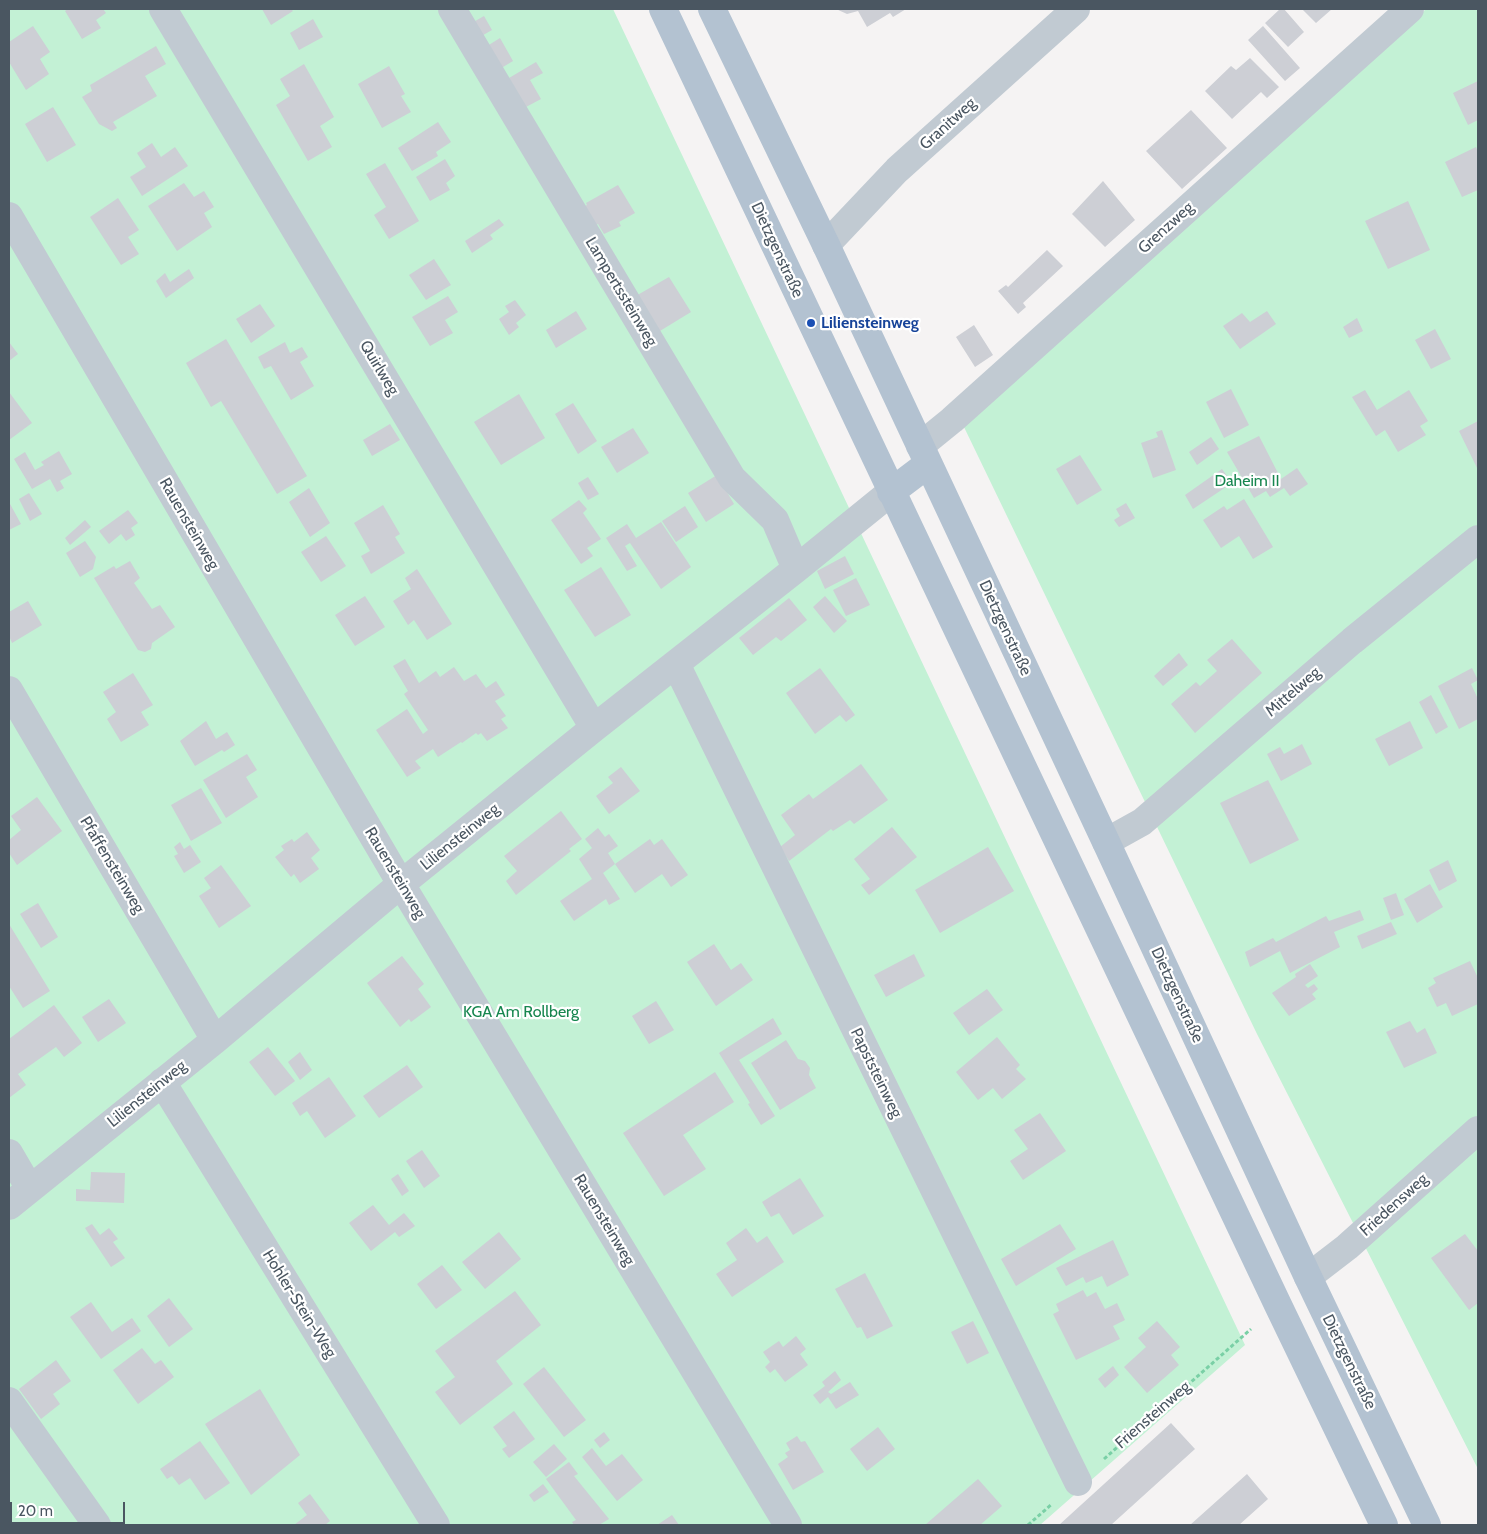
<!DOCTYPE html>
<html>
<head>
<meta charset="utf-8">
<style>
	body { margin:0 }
	#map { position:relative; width:1487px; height:1534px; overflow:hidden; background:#f5f3f3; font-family:Cabin,sans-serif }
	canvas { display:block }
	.frame { position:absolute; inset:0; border:10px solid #4a5661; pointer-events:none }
	.scale { position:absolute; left:10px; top:1502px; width:115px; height:22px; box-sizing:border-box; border:2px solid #4a5661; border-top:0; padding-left:6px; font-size:15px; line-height:18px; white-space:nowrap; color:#4a5661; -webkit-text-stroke:4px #fff; paint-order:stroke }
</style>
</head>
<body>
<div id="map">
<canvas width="1487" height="1534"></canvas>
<div class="frame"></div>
<div class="scale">20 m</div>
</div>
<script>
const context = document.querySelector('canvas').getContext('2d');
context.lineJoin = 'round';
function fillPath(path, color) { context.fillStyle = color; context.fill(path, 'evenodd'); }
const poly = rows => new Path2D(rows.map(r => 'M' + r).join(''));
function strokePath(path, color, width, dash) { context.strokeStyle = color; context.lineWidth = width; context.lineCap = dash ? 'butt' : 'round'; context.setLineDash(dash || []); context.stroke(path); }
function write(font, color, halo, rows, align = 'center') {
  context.font = font + ' Cabin,sans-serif'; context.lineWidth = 4.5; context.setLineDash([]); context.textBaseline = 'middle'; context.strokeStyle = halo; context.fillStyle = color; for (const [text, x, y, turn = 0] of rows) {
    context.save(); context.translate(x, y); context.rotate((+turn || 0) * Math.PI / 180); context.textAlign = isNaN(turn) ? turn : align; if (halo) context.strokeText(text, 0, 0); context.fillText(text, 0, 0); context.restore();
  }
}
const green = poly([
	[9,9,613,9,1245,1345,1040,1525,9,1525],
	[1426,9,1478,9,1478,1469,1257,1034,963,425]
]);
const building = poly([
	[68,9,103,9,106,13,96,20,101,28,82,39,65,11],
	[262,9,291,9,293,11,271,25],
	[836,9,906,9,893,17,890,13,867,27,858,11,847,14],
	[1280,9,1284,9,1304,32,1288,47,1265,23],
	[1302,9,1332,9,1316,23],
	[484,16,492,30,478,38,470,24],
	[313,19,323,37,299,50,290,33],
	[33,26,50,52,40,59,49,74,26,90,9,62,9,42],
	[1263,26,1300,68,1285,81,1248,40],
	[500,38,513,61,498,70,484,48],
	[156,46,166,64,145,76,157,96,113,122,117,128,112,131,99,124,82,97,92,91,90,85],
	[1250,58,1279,87,1267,98,1261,92,1232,119,1205,91,1231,66,1236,70],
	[536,62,543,73,530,80,541,99,526,107,509,78],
	[304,64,334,117,320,126,332,147,308,161,276,105,290,96,280,79],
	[389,66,405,94,401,96,411,112,382,128,358,84],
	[1478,81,1478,120,1468,125,1453,93],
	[53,107,76,145,47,162,25,124],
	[1191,110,1227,148,1182,189,1146,151],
	[438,122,451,142,436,152,438,156,412,171,398,148],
	[152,143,161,157,175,147,188,166,142,196,130,177,146,167,137,153],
	[1476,147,1478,152,1478,190,1462,197,1445,162],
	[445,159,455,176,446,183,450,190,430,201,416,177],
	[385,163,419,221,389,239,374,215,386,207,366,174],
	[1103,181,1135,220,1105,247,1072,214],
	[184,183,194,197,204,191,214,207,204,213,212,227,177,251,148,206],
	[618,185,635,213,619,222,621,226,604,234,598,224,591,227,580,209,587,205,586,203],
	[118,198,139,230,128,237,139,254,121,265,90,217],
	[1408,201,1430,250,1388,269,1365,221],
	[499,219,504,225,490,235,493,239,472,253,465,241],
	[1047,250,1063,266,1023,303,1026,307,1018,314,998,291,1006,285,1008,287],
	[434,259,451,285,426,300,409,275],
	[189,269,194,278,166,298,156,281,165,273,170,282],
	[669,277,691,312,655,334,634,297],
	[448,296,458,312,445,320,453,333,430,346,412,317],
	[515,300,526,315,516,323,519,327,509,335,499,319,509,312,505,306],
	[260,304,275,326,251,343,236,319],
	[576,311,587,329,556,348,546,330],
	[1267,311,1276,324,1240,349,1223,326,1242,313,1250,322],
	[1357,318,1363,331,1349,338,1343,327],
	[974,325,993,355,975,367,956,337],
	[1435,329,1451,359,1431,369,1415,340],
	[226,339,307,476,277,494,221,401,211,407,186,363],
	[9,342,18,354,9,361],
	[285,342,290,353,302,347,308,357,300,362,314,386,291,400,271,366,264,369,258,357],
	[1231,389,1249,425,1224,438,1206,402],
	[1365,390,1377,410,1409,390,1428,421,1420,426,1426,435,1398,452,1385,430,1376,436,1352,397],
	[9,392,32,423,9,440],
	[519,394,545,438,501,465,474,422],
	[573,403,597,441,578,454,555,414],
	[1478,421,1478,470,1459,431],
	[390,424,400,440,372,456,363,440],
	[633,428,649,453,617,473,601,447],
	[1162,430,1176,470,1153,478,1141,443,1158,437,1156,432],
	[1259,436,1281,479,1297,468,1308,484,1290,496,1284,488,1270,497,1266,491,1254,498,1227,452],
	[1211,437,1219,449,1197,465,1189,452],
	[59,451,72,474,60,481,64,488,57,492,50,479,32,489,14,459,25,452,35,470,44,465,41,462],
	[1080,455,1102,490,1077,505,1056,469],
	[1222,469,1232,483,1193,509,1185,495],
	[717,475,734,504,706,522,688,493],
	[588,477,599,494,588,500,578,483],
	[309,488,330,523,310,537,289,502],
	[29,493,42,514,30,521,19,499],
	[1244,499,1273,547,1253,559,1239,536,1221,548,1203,520,1224,506,1227,510],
	[579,500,587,509,583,513,601,539,587,548,593,556,581,564,551,520],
	[9,502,21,524,9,530],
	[1126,503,1135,518,1119,527,1114,520,1120,516,1116,509],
	[383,505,400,534,395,537,405,553,371,574,361,556,370,551,354,523],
	[685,506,698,527,676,542,662,521],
	[128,510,138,523,131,528,135,535,126,541,121,534,109,544,99,531],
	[85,520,91,527,70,545,65,538],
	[661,522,691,567,661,589,630,543,625,546,637,566,627,571,606,538,627,524,636,538],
	[326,536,346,566,321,582,301,552],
	[85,541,96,557,93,569,80,577,66,553],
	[845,556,854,574,825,589,817,571],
	[130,561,140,578,134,583,152,609,160,605,175,627,152,643,151,649,145,652,138,650,94,578,114,566,116,569],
	[601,567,631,615,595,637,564,590],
	[417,569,452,624,427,640,414,620,408,625,393,601,411,589,405,578],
	[856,578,870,605,846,616,833,590],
	[365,596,385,627,355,646,335,615],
	[825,596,847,621,834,633,813,607],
	[789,598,807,620,781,641,776,637,753,655,739,638],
	[28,601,42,625,12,643,9,636,9,612],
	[1232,639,1262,673,1195,733,1171,704,1196,682,1200,686,1217,671,1207,660],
	[1179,653,1188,665,1163,686,1154,676],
	[405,659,419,683,436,671,440,677,454,667,464,681,476,674,486,688,496,681,505,695,495,701,506,716,501,719,508,728,487,741,481,733,478,735,476,733,462,743,461,742,438,757,433,749,415,761,421,768,407,777,376,730,407,709,423,734,428,730,404,694,408,691,393,666],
	[820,668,855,715,846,722,840,715,815,734,786,693],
	[1472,668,1478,680,1471,684,1478,699,1478,719,1459,729,1438,686],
	[133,673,153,705,141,712,149,725,121,742,107,719,116,712,103,692],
	[1431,695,1448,727,1436,734,1419,702],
	[206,721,216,739,227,732,235,745,224,752,222,750,195,766,180,741],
	[1410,721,1423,748,1389,766,1375,739],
	[1302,744,1312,764,1281,781,1267,754,1280,747,1284,754],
	[247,754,257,770,246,777,258,797,226,818,203,780],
	[861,764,888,800,854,824,850,820,833,831,831,829,789,861,780,847,795,835,781,815,809,794,813,799],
	[621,767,640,791,609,814,596,796,613,783,608,777],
	[1268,780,1299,840,1250,864,1220,803],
	[201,788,222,823,191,841,171,805],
	[37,797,62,831,17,865,9,853,9,840,21,830,11,816],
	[561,811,582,839,569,849,571,851,516,895,506,881,517,871,504,856],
	[892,827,917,857,869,895,861,885,870,879,854,859],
	[598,828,605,837,609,834,618,846,608,853,615,864,603,873,620,899,609,905,606,899,574,921,560,901,592,879,579,859,592,848,585,839],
	[307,832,320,850,311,858,319,869,300,883,294,874,291,877,275,857,284,850,281,846,292,839,294,842],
	[650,839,654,845,662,839,688,875,671,887,662,874,635,893,615,864],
	[180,842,184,849,190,845,201,862,184,873,174,856,178,854,174,847],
	[988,847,1014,891,940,933,915,890],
	[1448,860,1457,881,1439,891,1429,870],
	[221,865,251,906,219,928,199,896,211,888,204,878],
	[1430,884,1443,907,1417,923,1404,899],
	[1396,893,1404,915,1391,920,1383,898],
	[38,903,58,937,41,948,20,914],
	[1360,910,1364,920,1334,932,1340,947,1290,973,1280,951,1250,967,1245,952,1273,938,1276,942,1326,916,1329,921],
	[1391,922,1397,934,1362,949,1357,936],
	[9,924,50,991,23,1008,9,986],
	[714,944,731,970,741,963,753,980,716,1006,687,962],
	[914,954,925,976,886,997,874,975],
	[402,956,424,984,418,989,431,1007,411,1022,409,1019,400,1027,367,983],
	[1470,961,1478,978,1478,1004,1452,1016,1446,1003,1437,1007,1428,988,1436,983,1433,978],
	[1310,964,1318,976,1305,985,1308,988,1314,984,1318,989,1312,994,1316,999,1289,1016,1272,993,1296,977,1295,974],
	[987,989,1003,1010,969,1035,953,1013],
	[109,999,126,1023,98,1042,82,1017],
	[656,1001,674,1030,649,1044,632,1016],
	[54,1005,82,1043,64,1057,56,1047,18,1074,26,1085,9,1098,9,1039],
	[773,1018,782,1034,739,1060,775,1116,761,1125,748,1104,750,1103,719,1053],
	[1410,1021,1417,1033,1425,1028,1437,1053,1404,1068,1386,1032],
	[997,1037,1020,1065,1016,1069,1026,1079,1002,1099,993,1088,978,1100,956,1072],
	[786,1040,798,1059,805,1061,810,1068,809,1075,816,1088,780,1110,751,1063],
	[268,1047,295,1081,275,1096,249,1062],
	[300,1052,312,1070,300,1080,288,1062],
	[407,1065,423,1087,379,1118,363,1096],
	[715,1072,734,1102,683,1135,706,1169,664,1196,623,1133],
	[329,1077,356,1116,325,1138,307,1111,300,1116,292,1103],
	[1040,1113,1066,1151,1023,1180,1010,1161,1028,1149,1014,1130],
	[422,1150,440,1176,424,1188,406,1161],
	[91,1172,125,1173,124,1203,76,1201,76,1189,90,1190],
	[398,1174,409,1191,402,1196,391,1179],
	[800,1178,824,1216,793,1235,779,1213,771,1217,762,1202],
	[373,1205,389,1225,404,1213,415,1226,399,1237,395,1232,371,1251,349,1223],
	[92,1224,100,1235,109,1228,118,1239,113,1242,125,1258,111,1267,85,1228],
	[1060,1224,1076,1249,1016,1286,1001,1259],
	[746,1228,757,1243,767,1236,784,1262,732,1297,716,1274,737,1260,726,1243],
	[499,1232,521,1259,485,1289,462,1262],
	[1465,1234,1478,1251,1478,1303,1469,1310,1431,1258],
	[1113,1240,1129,1275,1107,1287,1102,1276,1086,1283,1083,1277,1066,1286,1056,1268],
	[442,1265,462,1290,436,1309,417,1284],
	[865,1273,893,1326,867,1339,861,1327,857,1328,835,1289],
	[1083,1290,1087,1297,1096,1292,1105,1309,1117,1303,1125,1320,1113,1326,1120,1339,1076,1360,1053,1314,1059,1311,1056,1304],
	[515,1291,541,1325,496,1361,513,1384,460,1425,435,1392,455,1377,435,1351],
	[169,1298,193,1329,169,1347,147,1316],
	[91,1302,112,1332,132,1318,141,1331,101,1359,70,1317],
	[973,1321,989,1353,967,1364,951,1332],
	[1157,1321,1180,1347,1171,1355,1179,1365,1147,1393,1124,1367,1146,1347,1138,1338],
	[796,1336,806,1349,800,1354,808,1365,785,1382,775,1369,770,1373,765,1367,770,1362,763,1352,779,1341,783,1347],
	[142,1348,155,1364,161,1360,174,1377,138,1404,113,1370],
	[56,1360,71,1381,53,1394,60,1404,41,1419,19,1389],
	[1113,1366,1119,1375,1105,1388,1098,1379],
	[544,1367,586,1420,564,1437,523,1384],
	[835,1371,841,1380,828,1392,831,1394,850,1382,859,1395,836,1409,828,1397,820,1404,813,1395,825,1386,822,1382],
	[260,1389,300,1455,251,1495,205,1424],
	[514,1411,535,1439,509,1458,502,1449,507,1446,493,1427],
	[1171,1423,1195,1449,1111,1525,1059,1525],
	[878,1427,895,1449,867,1471,850,1449],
	[604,1432,610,1440,600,1448,594,1440],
	[797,1436,801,1442,805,1441,824,1472,793,1490,778,1464,788,1457,785,1453,790,1450,786,1443],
	[200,1441,230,1483,205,1500,190,1478,179,1485,172,1476,167,1479,160,1469],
	[554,1444,567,1459,546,1477,533,1462],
	[592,1448,606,1466,622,1454,643,1480,617,1501,582,1457],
	[569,1462,578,1474,574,1476,609,1519,599,1525,574,1525,572,1522,576,1520,546,1479],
	[1247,1474,1268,1499,1239,1525,1190,1525],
	[978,1479,1002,1506,980,1525,925,1525],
	[543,1484,549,1492,534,1502,529,1495],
	[310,1494,330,1521,325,1525,294,1525,307,1515,298,1503],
	[672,1515,679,1525,657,1525]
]);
const path = poly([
	[1104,1459,1251,1329],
	[1028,1525,1052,1504]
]);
const minor = poly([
	[163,9,594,728],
	[452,9,732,478,775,520,796,569],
	[9,216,401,884,788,1525],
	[826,245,897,170,1076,9],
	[920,446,952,420,1410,9],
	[676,664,1078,1482],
	[9,690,215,1040],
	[1106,842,1142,822,1352,641,1478,539],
	[162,1082,436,1525],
	[9,1153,30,1189],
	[9,1206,215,1040,401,884,594,728,796,569,891,492],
	[1308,1277,1347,1247,1478,1130],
	[9,1401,97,1525]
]);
const major = poly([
	[663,9,1278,1305,1384,1525],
	[712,9,826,245,1106,842,1308,1277,1427,1525],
	[891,492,928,464]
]);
const markers = [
	[811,323,5,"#1a4fb4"]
];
const streetNames = [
	["Granitweg",948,124,-42],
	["Grenzweg",1166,228,-42],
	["Dietzgenstraße",777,250,65],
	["Lampertssteinweg",621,292,59],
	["Quirlweg",379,368,59],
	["Rauensteinweg",189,524,60],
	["Dietzgenstraße",1005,628,65],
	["Mittelweg",1293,692,-41],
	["Liliensteinweg",460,837,-39],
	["Pfaffensteinweg",112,865,59],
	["Rauensteinweg",395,873,59],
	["Dietzgenstraße",1177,995,65],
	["Papststeinweg",876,1073,64],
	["Liliensteinweg",147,1094,-39],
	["Friedensweg",1394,1205,-42],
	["Rauensteinweg",604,1220,59],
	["Hohler-Stein-Weg",299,1304,58],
	["Dietzgenstraße",1349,1362,64],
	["Friensteinweg",1153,1415,-41]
];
const transitNames = [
	["Liliensteinweg",821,323]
];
const parkNames = [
	["Daheim II",1247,481],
	["KGA Am Rollberg",521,1012]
];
fillPath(green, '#c3f1d5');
fillPath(building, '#cdcfd5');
strokePath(path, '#7ad0a6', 3, [4, 2.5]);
strokePath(minor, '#c1cad2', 28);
strokePath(major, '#b3c2d1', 28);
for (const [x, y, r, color] of markers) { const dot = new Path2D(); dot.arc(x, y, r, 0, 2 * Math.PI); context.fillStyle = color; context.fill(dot); strokePath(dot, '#fff', 2); }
write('16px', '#4a5661', '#fff', streetNames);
write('bold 16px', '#164399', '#fff', transitNames, 'left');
write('16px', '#17864f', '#fff', parkNames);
</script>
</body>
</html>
